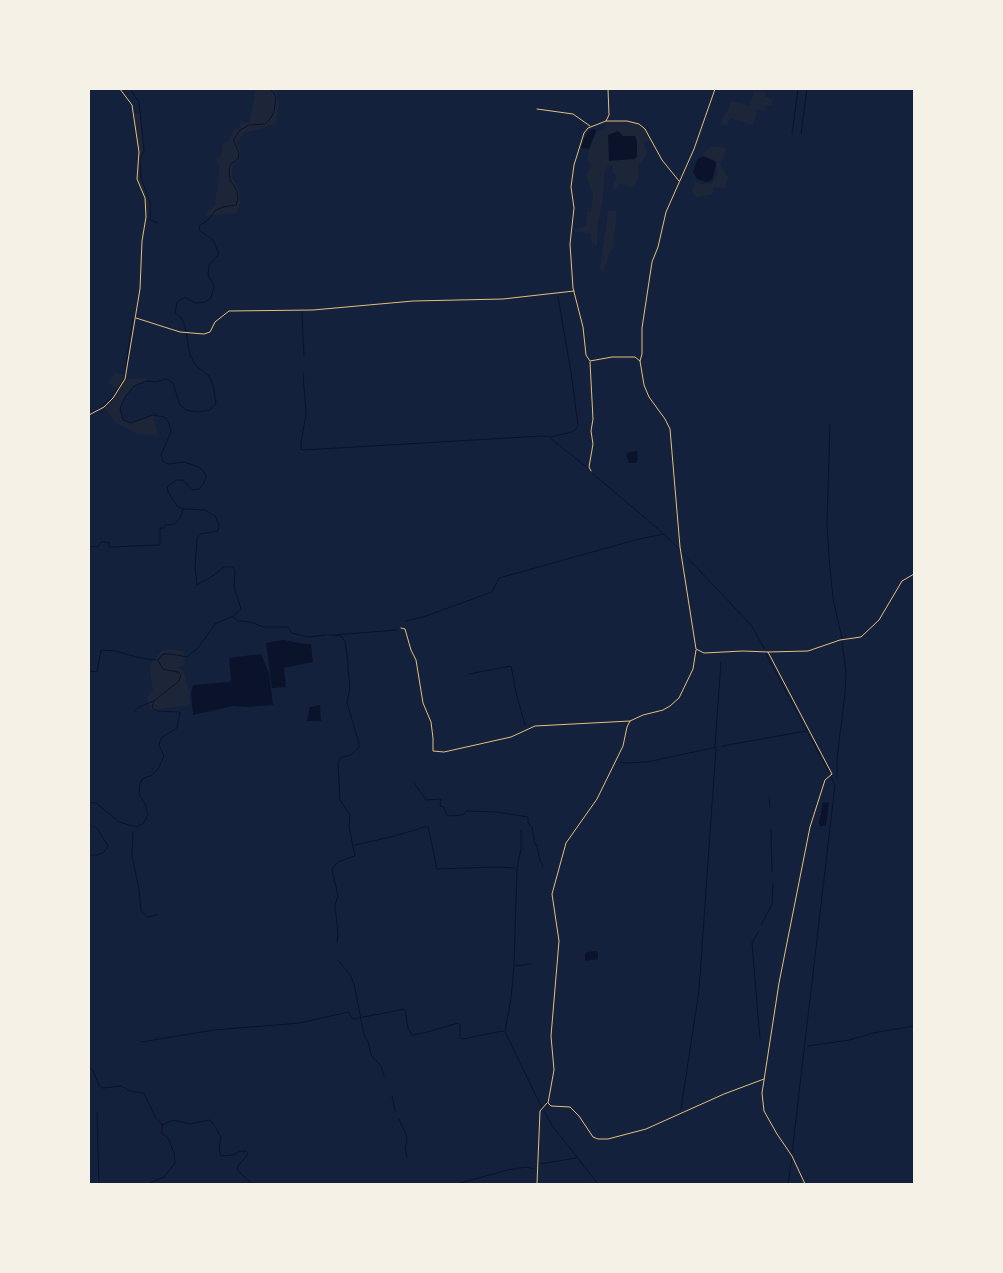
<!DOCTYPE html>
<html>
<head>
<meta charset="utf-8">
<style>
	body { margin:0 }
	#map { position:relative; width:1003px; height:1273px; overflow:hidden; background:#14213d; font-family:"Sofia Sans Condensed",sans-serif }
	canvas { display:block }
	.frame { position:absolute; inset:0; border:90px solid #f6f1e7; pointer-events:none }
</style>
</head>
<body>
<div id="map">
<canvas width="1003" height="1273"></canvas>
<div class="frame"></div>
</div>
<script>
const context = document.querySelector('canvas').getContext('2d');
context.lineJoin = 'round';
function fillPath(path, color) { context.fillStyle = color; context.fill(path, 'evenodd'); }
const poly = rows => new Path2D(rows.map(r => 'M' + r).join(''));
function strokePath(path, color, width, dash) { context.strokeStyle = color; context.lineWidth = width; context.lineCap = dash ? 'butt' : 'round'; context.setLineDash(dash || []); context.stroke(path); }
const green = poly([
	[256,89,275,89,279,103,276,123,261,129,245,132,237,142,241,152,239,160,233,165,232,178,239,189,241,201,236,213,204,216,215,205,216,192,218,191,219,167,216,159,221,156,223,143,227,143,234,129,239,128,241,122,249,123],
	[754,91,765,93,765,97,769,97,769,99,773,99,772,106,766,105,765,112,757,109,753,125,730,118,727,126,720,123,728,110,730,101,750,106],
	[140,113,144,151,140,158,140,166,141,178,150,203,149,215,146,214,145,198,137,179,139,152,134,114],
	[606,121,627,121,639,124,645,129,652,141,644,142,647,154,638,166,639,176,636,184,631,187,621,184,614,191,613,186,617,178,612,172,613,166,608,165,604,173,603,199,598,222,597,246,592,243,590,233,575,232,575,229,586,226,587,212,591,211,593,195,586,175,592,166,587,158,593,137,596,132,601,131,606,127],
	[711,146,727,148,720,165,728,177,725,189,714,187,712,195,696,197,692,192,695,181,702,184,712,183,717,175,717,161,702,155],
	[614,210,617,213,613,248,610,251,604,270,600,270,608,211],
	[115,373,127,375,126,379,147,378,147,381,134,386,125,397,120,408,121,414,123,420,131,423,153,415,158,435,137,434,126,428,116,423,104,407,119,390,108,383],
	[170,649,184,652,185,665,178,667,183,671,189,690,190,705,149,710,150,702,147,703,150,691,153,691,150,671,151,664,161,651]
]);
const water = poly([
	[595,129,596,132,589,149,581,148,584,139,590,130],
	[618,131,623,136,635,136,637,141,637,157,634,159,609,161,608,135],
	[704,157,715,161,716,165,712,180,706,182,697,179,693,172,697,160,699,158],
	[637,451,638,459,636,463,629,463,626,453],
	[283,640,306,644,311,644,313,662,284,668,286,687,272,688,266,643],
	[261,654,269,673,273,705,247,707,233,706,193,715,191,693,193,685,229,682,231,680,229,658],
	[320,705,321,721,307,721,310,707],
	[823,802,829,803,826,826,820,826,819,823],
	[596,951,598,953,598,959,585,961,585,954,587,952]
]);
const stream = poly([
	[130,89,139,102,144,151,140,158,141,178,150,203,150,220,158,223],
	[801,133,807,89],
	[792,134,798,89],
	[302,312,304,356],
	[303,373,306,414,301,443,301,449,304,450,542,436,549,437,589,469],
	[98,410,112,397,124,379,133,318],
	[830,424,827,523,829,556,833,599,842,638],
	[550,437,572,432,576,429,578,425,571,372,558,297],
	[592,473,664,534,679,549],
	[89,546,98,547,101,542,109,542,109,547,160,545,160,528,164,528,165,525,175,524,180,518,183,509],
	[682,552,751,625,764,648],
	[233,617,238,621,251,622,263,627,288,627,292,633,308,637,326,635],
	[406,621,423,617,492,592,499,578,639,539,664,534],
	[328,635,341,636,345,642,348,661,348,668,350,688,347,703,359,743,359,747,351,755,340,758,338,764,340,800,350,815,349,827,355,856,338,862,332,869,338,896,335,905,338,934,337,942],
	[333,635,397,630],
	[766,654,829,772],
	[469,674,511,666,516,693,525,725],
	[89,676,90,671,97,672,101,650,115,651,140,658,157,660],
	[135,711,139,707,153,701],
	[715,746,721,662],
	[722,746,806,731],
	[620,762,626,763,647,762,717,747],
	[837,778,837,759,845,693,846,673,842,642],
	[414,783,426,800,441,799,440,806,444,807,446,814,449,816,463,815,466,811,497,812,528,817,528,823,532,827,535,844,537,845,539,857,543,867],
	[769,797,770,807],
	[89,802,96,803,119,822,136,827,143,824,148,815,145,804,139,795,140,784,142,779,152,775,158,769,164,756,159,745,161,738,177,728,180,712,156,711,152,707,154,701,179,681,181,675,178,672,163,669,158,660,163,654,171,654,187,657,198,648,216,623,232,617,241,609,234,586,235,570,232,567,224,567,214,575,197,585,195,568,197,538,200,534,218,531,219,525,215,516,205,510,183,509,177,506,168,492,167,487,176,480,183,480,192,490,199,489,204,483,206,476,204,472,199,467,184,462,169,464,163,462,161,455,171,432,169,423,165,417,153,415,131,423,123,420,120,408,125,397,134,386,147,381,156,382,166,379,173,383,180,405,186,410,197,412,210,410,216,403,213,385,209,376,196,366,190,355,185,326,182,319,175,313,177,302,185,297,195,303,205,302,211,298,214,286,208,275,209,265,219,254,213,240,199,230,200,225,207,221,216,210,223,207,236,205,238,199,237,191,230,180,229,170,231,164,238,159,239,153,234,142,234,139,240,130,249,125,265,124,271,118,274,111,276,98,274,93,270,89],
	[89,824,97,828,108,846,103,853,97,855,89,855],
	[771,830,772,872],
	[133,832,132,856,139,889,141,911,147,917,157,915],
	[355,845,391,837,428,826,437,869,496,867,516,868],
	[761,925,772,904,773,883],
	[758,932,752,943,760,1039],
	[338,960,350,975,354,984,364,1035,368,1041,371,1055,381,1066,384,1076],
	[515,966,531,964],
	[505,1031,511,998,514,965,517,868,521,849,521,830],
	[141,1042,214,1030,300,1023,348,1012,353,1019,405,1009,408,1028,412,1035,424,1033,458,1023,460,1025,460,1038,462,1039,502,1031,505,1032,542,1108],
	[808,1046,849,1040,873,1033,914,1026],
	[89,1068,93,1070,99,1086,103,1088,121,1086,130,1091,144,1093,155,1117,162,1125,173,1120,189,1124,209,1120,212,1122,221,1137,219,1149,221,1156,233,1155,241,1151,246,1151,248,1154,238,1166,237,1170,252,1184],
	[392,1096,395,1111],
	[681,1109,699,990,716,748],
	[544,1111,551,1124,598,1184],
	[97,1113,99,1184],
	[399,1119,406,1134,407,1142,405,1147,407,1157],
	[792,1153,835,785,831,777],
	[540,1164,576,1158],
	[149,1184,152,1182,164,1177,175,1163,174,1153,168,1138,162,1134,162,1125],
	[457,1184,507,1170,526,1167,534,1169],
	[788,1184,792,1158]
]);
const minor = poly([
	[608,89,609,115,606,121,588,128,584,133,574,165,571,187,574,208,570,244,573,288,583,327,586,355,590,361,612,357,635,357,640,361],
	[715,89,694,149,666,212,658,247,652,262,642,328,642,354,640,361,644,385,649,397,665,419,670,429,680,547,696,649,704,653,743,651,768,652,832,774,825,780,810,827,779,983,762,1093,764,1111,777,1134,792,1156,805,1184],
	[537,109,573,114,590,126],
	[606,121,627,121,639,124,645,129,662,160,679,181],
	[136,318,180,332,204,334,210,332,215,322,229,311,313,310,413,301,503,299,574,291],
	[590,362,593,419,591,431,593,444,589,467,591,471],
	[89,415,104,407,113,398,125,379,140,289,142,241,146,217,145,198,137,179,139,152,132,105,120,89],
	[401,628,405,629,411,650,416,660,423,703,431,722,433,738,433,751,444,752,511,737,535,726,630,721],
	[696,650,693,669,679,698,670,706,663,710,643,715,630,721,627,727,623,746,597,799,566,843,552,894,559,941,551,1036,554,1070,548,1103,551,1106,570,1107,579,1116,593,1137,598,1139,608,1139,646,1129,724,1094,764,1079],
	[768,652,808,651,840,640,861,637,879,620,902,581,914,574],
	[537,1184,540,1111,547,1103]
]);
fillPath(green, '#1d2539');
fillPath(water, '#0b132b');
strokePath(stream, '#0b132b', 1);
strokePath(minor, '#e5c07b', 1);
</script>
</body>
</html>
